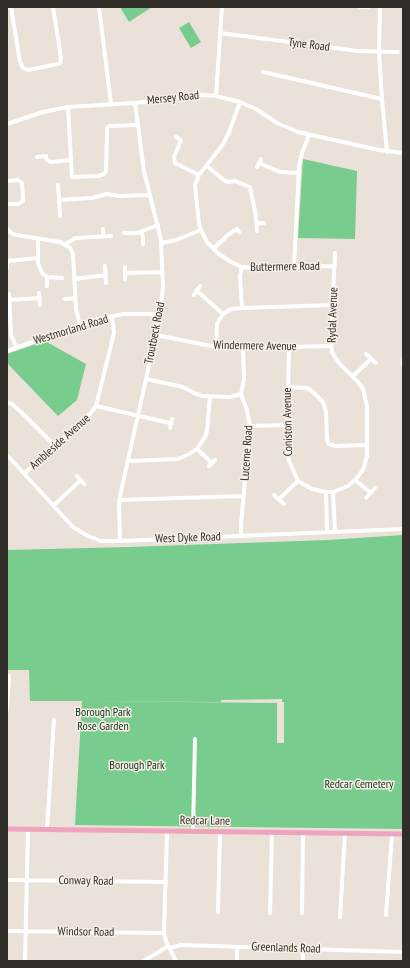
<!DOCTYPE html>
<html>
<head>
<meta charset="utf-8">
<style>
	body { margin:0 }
	#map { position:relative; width:410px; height:968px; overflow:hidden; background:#eae1d8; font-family:"PT Sans Narrow",sans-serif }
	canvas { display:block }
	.frame { position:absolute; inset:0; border:8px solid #312e2a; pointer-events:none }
</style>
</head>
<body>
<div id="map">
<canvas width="410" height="968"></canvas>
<div class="frame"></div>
</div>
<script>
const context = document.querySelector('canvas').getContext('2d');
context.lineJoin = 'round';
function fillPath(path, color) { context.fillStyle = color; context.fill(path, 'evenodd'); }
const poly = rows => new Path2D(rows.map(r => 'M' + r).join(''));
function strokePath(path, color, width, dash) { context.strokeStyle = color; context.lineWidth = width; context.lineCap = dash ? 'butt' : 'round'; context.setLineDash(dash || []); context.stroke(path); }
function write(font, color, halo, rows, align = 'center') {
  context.font = font + ' "PT Sans Narrow",sans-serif'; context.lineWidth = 3; context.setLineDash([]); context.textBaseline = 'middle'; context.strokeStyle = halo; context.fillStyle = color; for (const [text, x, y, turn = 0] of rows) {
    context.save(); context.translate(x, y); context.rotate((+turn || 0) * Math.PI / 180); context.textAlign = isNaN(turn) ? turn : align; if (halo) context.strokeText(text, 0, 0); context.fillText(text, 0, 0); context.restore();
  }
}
const green = poly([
	[120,7,152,7,129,22],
	[189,22,201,42,191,48,179,28],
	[303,159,357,171,355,239,298,238],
	[45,341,86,364,77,400,58,416,7,363,7,354],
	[403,535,403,829,75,825,82,701,277,703,277,743,284,743,284,702,282,702,282,699,221,700,221,702,82,701,30,701,29,670,7,670,7,550,129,547,328,540]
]);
const minor = poly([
	[7,7,8,7],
	[11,7,20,62,23,68,28,70,58,64,60,63,61,58,53,7],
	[99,7,111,104],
	[360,7,368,7],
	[380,7,379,52,382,99,387,152],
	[220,33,358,51,398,52],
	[263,72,382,99],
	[216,96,222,7],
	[240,102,228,135,221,147,199,175,195,185,199,224,201,230,207,242,219,254,231,262,242,267,251,268,335,266],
	[68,107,72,177,98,176,104,174,106,171,107,128,109,126,138,125],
	[7,124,43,112,68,107,135,103,190,95,202,95,216,96,240,102,256,109,277,123,298,132,379,150,403,153],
	[176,137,181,140,174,157,175,163,199,175],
	[37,157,46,156,46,159,50,162,70,160],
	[259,163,280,172,298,173],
	[207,166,225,181,229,182,235,181,250,187,256,216,257,231],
	[257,167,261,159],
	[7,181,18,180,22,183,23,197,23,201,18,204,7,204],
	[58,185,60,216],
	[59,200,92,198,107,194,119,196,149,195],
	[257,223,264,223],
	[7,228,11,233,16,235,60,242,70,248,73,254,76,309,80,325],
	[103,229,103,236],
	[141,232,143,237,143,244],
	[124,233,137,233,158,225],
	[38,239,38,263,42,273,47,277,62,278],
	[162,243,176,240,201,230],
	[65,244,76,238,111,236],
	[213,249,229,234,237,229,239,232],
	[7,261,38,258],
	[7,261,7,268],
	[105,266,106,283],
	[125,267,125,279],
	[294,267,299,166,302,153,309,135],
	[125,273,163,272],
	[47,277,47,286],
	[74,279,106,275],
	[196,290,223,314],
	[39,293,40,305],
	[9,294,11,335,17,348],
	[194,295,200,286],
	[65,299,75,298],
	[9,300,40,298],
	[242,308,240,276,242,267],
	[156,335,216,347,243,348,331,346],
	[216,347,217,324,223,314,231,309,242,308,333,305],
	[289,347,287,449,289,461,298,481,312,489,326,492,333,492,348,486,355,480,363,470,367,456,367,406,365,397,363,389,358,382,339,363,332,352,331,340,335,253],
	[7,351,95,320,123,314,152,314,160,315],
	[366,354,376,363],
	[403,360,403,365],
	[353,376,371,359],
	[146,379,183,387,196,394,203,396,230,397,241,394],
	[288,387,307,388,312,391,323,402,326,412,327,439,329,444,335,446,367,445],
	[7,402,12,404,21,412,55,446],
	[96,406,170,423],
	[250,426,287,425],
	[170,428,172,419],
	[197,449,212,463],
	[7,455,73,527,88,536,101,541,120,541,403,529],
	[128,459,132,461,178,459,189,454,197,449,205,437,207,431,210,396],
	[209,466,215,460],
	[25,473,90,414,96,406,114,333,112,317],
	[77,476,84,484],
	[355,480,371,493],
	[326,492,327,532],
	[333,492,335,532],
	[274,495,284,504],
	[366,498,375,488],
	[279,499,298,481],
	[119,500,243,496],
	[54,505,81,480],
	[241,536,241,524,250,426,247,410,241,394,244,379,243,348],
	[120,541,119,507,120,496,159,321,163,288,161,240,144,171,135,103],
	[7,710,9,676],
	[47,829,54,720],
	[167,831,164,933,166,941,176,961],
	[193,831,195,739],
	[7,880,166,882],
	[218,912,220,831],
	[270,913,272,832],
	[302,913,303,833],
	[386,915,392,834],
	[340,917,345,833],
	[7,931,164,933],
	[169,948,181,945,403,952],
	[25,961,28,829],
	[144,961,168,946],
	[237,961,237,947],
	[303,961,303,949]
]);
const major = poly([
	[7,829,403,834]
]);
const streetNames = [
	["Tyne Road",309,45,7],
	["Mersey Road",173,98,-6],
	["Buttermere Road",285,267,-1],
	["Rydal Avenue",333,315,-88],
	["Westmorland Road",71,330,-17],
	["Troutbeck Road",155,333,-79],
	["Windermere Avenue",255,346,1],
	["Coniston Avenue",288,422,-91],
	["Ambleside Avenue",60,442,-42],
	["Lucerne Road",247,453,-86],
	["West Dyke Road",188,538,-2],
	["Redcar Lane",205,821,1],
	["Conway Road",86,881,1],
	["Windsor Road",86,932,1],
	["Greenlands Road",286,948,2]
];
const parkNames = [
	["Borough Park",103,713],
	["Rose Garden",103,727],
	["Borough Park",137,766],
	["Redcar Cemetery",359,785]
];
fillPath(green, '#78cc8d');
strokePath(minor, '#fff', 4);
strokePath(major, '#eea4bc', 5);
write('12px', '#312e2a', '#f7eee5', streetNames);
write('12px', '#0d3219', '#f7eee5', parkNames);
</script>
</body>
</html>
